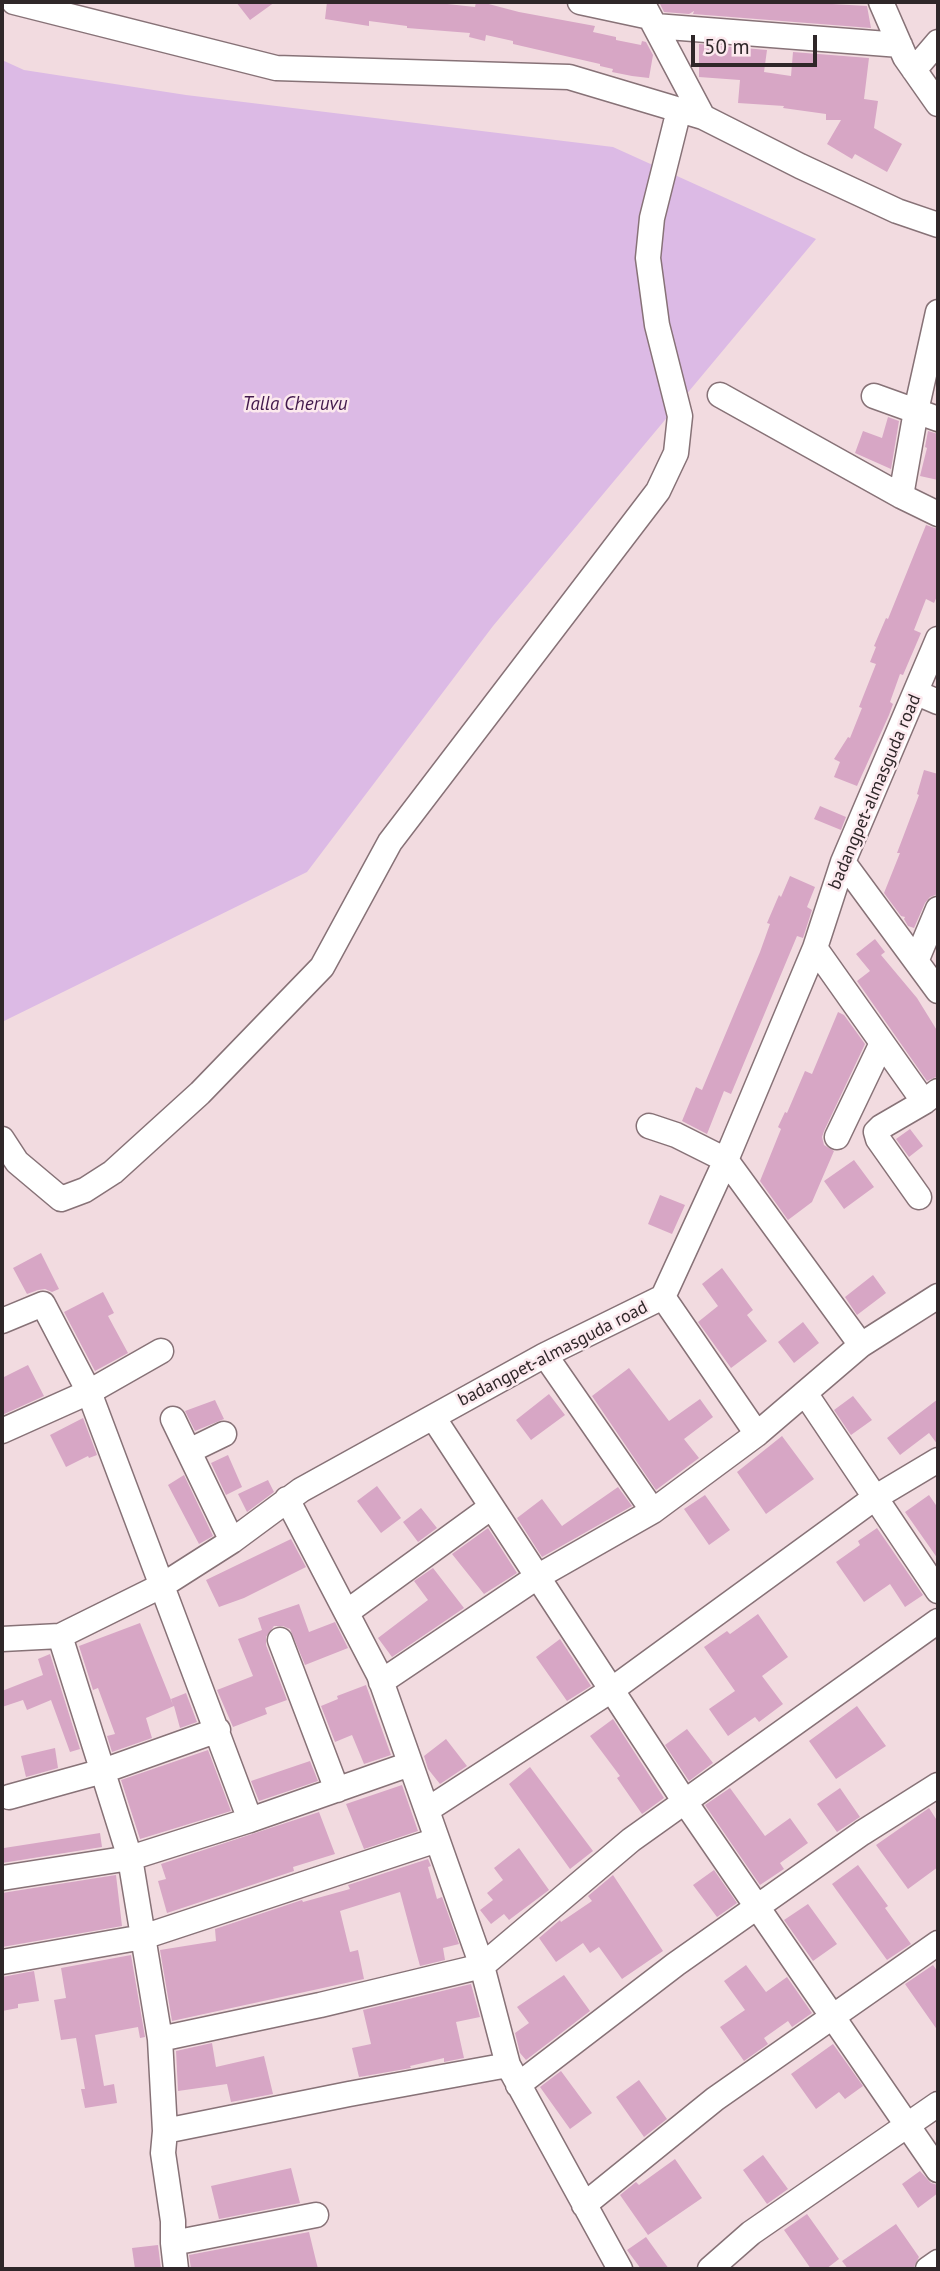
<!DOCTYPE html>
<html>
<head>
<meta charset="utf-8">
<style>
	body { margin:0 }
	#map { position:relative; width:940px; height:2271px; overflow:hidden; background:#f2dbe0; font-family:"PT Sans",sans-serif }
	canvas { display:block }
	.frame { position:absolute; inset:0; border:4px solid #2f2729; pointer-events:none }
	.scale { position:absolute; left:691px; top:35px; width:126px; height:32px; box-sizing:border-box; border:4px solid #2f2729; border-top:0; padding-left:9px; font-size:21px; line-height:24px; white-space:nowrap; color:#2f2729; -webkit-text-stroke:5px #fce9ee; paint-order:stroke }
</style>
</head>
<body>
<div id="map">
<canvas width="940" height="2271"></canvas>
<div class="frame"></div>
<div class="scale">50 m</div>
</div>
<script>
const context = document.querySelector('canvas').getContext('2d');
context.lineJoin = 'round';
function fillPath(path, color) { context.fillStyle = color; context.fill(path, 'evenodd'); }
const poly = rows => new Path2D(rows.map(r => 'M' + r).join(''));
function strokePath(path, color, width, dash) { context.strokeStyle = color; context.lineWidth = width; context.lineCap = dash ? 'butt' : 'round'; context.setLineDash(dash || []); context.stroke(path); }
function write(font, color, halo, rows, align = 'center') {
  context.font = font + ' "PT Sans",sans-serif'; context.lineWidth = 5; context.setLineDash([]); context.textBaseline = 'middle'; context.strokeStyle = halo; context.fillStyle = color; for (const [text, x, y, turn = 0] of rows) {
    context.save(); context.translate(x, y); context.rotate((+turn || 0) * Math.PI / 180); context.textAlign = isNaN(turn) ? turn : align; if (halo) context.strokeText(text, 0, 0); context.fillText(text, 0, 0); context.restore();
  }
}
const water = poly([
	[2,60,24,70,186,95,613,147,816,239,493,626,307,872,2,1022]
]);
const building = poly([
	[236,2,275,2,250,20],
	[327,2,429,2,475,7,476,2,481,2,519,12,595,26,593,32,616,37,616,40,641,45,642,41,646,42,653,55,649,78,632,76,612,72,613,69,600,66,600,64,513,44,513,41,486,35,485,41,469,37,470,33,407,28,407,26,369,21,369,26,325,19],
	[659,2,832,2,832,4,867,6,871,28,693,14,694,11,689,14,664,12],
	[699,44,767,50,764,72,791,76,793,52,869,58,864,99,878,101,874,128,902,144,887,172,855,154,852,159,827,144,841,120,826,120,826,114,783,108,784,106,738,103,740,80,699,77],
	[888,417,899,421,891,469,855,453,863,431,882,438],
	[928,431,938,434,938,480,920,476,927,448,925,447],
	[926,525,938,529,938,594,934,603,926,599,914,630,921,633,903,675,900,674,890,702,893,704,889,715,857,786,834,777,840,762,834,759,848,737,850,738,862,708,859,707,876,664,870,662,876,647,874,646,886,618,888,619],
	[924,770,938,774,938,894,930,897,925,903,914,928,908,926,904,919,905,917,901,916,884,893,900,853,897,853,919,795,917,794],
	[820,806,846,817,841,830,814,819],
	[790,876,815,887,807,907,812,910,803,938,797,936,731,1094,724,1091,707,1134,682,1121,696,1087,702,1090,760,952,770,924,767,923,779,895,781,897],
	[875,939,885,952,881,955,917,998,938,1032,938,1076,927,1081,857,981,870,971,856,954],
	[838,1012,844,1015,865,1044,824,1131,822,1137,824,1145,834,1151,812,1202,788,1220,760,1181,781,1129,778,1127,785,1112,787,1113,805,1071,812,1074],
	[910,1129,923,1146,909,1157,896,1139],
	[854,1160,874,1187,844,1209,824,1181],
	[660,1195,685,1205,672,1234,648,1224],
	[41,1253,59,1289,52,1292,45,1289,38,1290,27,1294,13,1268],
	[722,1268,753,1310,747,1315,767,1341,731,1368,698,1322,718,1306,702,1284],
	[873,1275,886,1293,857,1315,845,1297],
	[103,1292,114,1313,108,1316,128,1353,95,1371,64,1312],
	[803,1322,819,1343,794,1363,778,1342],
	[28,1365,44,1396,2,1415,2,1378],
	[629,1368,669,1421,700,1399,713,1417,684,1439,699,1458,656,1490,592,1396],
	[549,1394,565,1415,531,1440,516,1420],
	[853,1396,872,1420,851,1435,834,1410],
	[938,1399,938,1445,929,1433,900,1455,887,1438],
	[215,1400,224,1419,195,1431,185,1411],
	[83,1418,97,1455,89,1458,88,1456,66,1467,50,1435],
	[782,1436,814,1479,766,1514,737,1472],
	[228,1455,242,1487,226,1495,211,1463],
	[184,1475,213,1536,199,1544,168,1485],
	[268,1480,274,1492,247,1512,238,1494],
	[377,1486,401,1518,381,1533,357,1501],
	[618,1487,632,1506,542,1557,517,1518,542,1499,562,1526],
	[705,1495,730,1530,709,1545,684,1509],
	[929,1495,938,1508,938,1559,905,1512],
	[421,1508,437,1528,418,1542,403,1522],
	[488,1528,517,1573,484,1594,452,1554],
	[877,1528,923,1595,905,1607,890,1584,864,1602,836,1562,860,1545,858,1541],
	[291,1539,306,1567,244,1598,219,1607,206,1580],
	[433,1568,464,1608,392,1657,378,1638,428,1600,414,1581],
	[299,1604,309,1632,335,1622,348,1648,305,1665,290,1629,283,1626,274,1626,266,1637,266,1645,287,1700,265,1708,267,1714,233,1727,217,1690,253,1676,238,1639,262,1630,258,1618],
	[758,1614,788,1657,762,1676,783,1704,759,1722,755,1717,728,1736,709,1709,735,1691,704,1647,727,1631,730,1634],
	[140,1623,173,1705,171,1699,186,1693,197,1722,180,1728,174,1706,146,1718,152,1738,112,1752,107,1736,115,1734,98,1688,93,1690,79,1646],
	[560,1639,591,1686,567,1701,536,1657],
	[50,1654,80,1749,70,1752,51,1700,27,1710,23,1700,2,1707,2,1691,43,1675,38,1659],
	[366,1685,391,1755,364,1764,352,1735,335,1742,321,1706,338,1699,337,1696],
	[857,1706,886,1746,836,1779,809,1741],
	[613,1719,664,1798,642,1814,617,1778,620,1776,590,1736],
	[687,1729,713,1763,689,1781,665,1745],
	[446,1739,467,1766,440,1784,428,1769,424,1756],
	[55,1748,58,1768,26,1777,21,1756],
	[208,1750,231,1811,140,1839,121,1780],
	[310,1761,318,1781,259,1801,251,1781],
	[530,1767,593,1851,570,1869,509,1784],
	[402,1785,418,1831,364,1849,346,1804],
	[730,1788,765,1836,790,1818,808,1843,780,1863,784,1869,760,1885,705,1805],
	[840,1788,860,1817,837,1832,817,1804],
	[929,1808,938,1822,938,1867,908,1889,876,1845],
	[319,1812,335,1854,293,1867,294,1871,167,1913,158,1881,166,1879,161,1864],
	[100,1833,102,1847,2,1863,2,1850,4,1848],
	[519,1848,549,1890,509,1920,504,1914,491,1924,480,1910,493,1900,487,1893,503,1880,494,1868],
	[428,1859,431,1866,428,1867,437,1899,442,1897,459,1944,443,1948,445,1960,420,1966,400,1892,340,1911,350,1952,358,1950,364,1979,172,2021,160,1950,216,1941,215,1929,302,1900,303,1902,350,1889,348,1885],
	[858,1865,888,1906,885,1908,911,1944,887,1960,832,1884],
	[714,1870,737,1903,717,1917,693,1885],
	[116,1875,122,1926,2,1947,2,1893],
	[613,1875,663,1951,622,1979,599,1947,590,1953,583,1943,556,1962,539,1938,560,1920,561,1922,592,1901,588,1896],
	[808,1904,837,1944,813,1961,784,1920],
	[131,1955,145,2037,140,2038,138,2027,95,2035,104,2086,114,2084,117,2103,85,2108,81,2089,85,2089,76,2038,61,2040,54,2000,66,1998,61,1968],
	[746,1965,766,1992,787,1977,812,2013,792,2027,788,2021,764,2038,768,2044,744,2061,720,2027,745,2010,724,1981],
	[933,1965,938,1972,938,2031,905,1984],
	[34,1971,39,2001,18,2004,18,2008,2,2011,2,1977],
	[564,1975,590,2011,526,2060,520,2053,515,2033,529,2023,517,2007],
	[471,1984,480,2017,456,2022,464,2058,444,2062,444,2058,410,2066,411,2068,359,2077,352,2048,371,2044,363,2010],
	[212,2043,216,2067,264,2056,273,2094,231,2102,227,2084,178,2091,176,2051],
	[833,2044,863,2086,845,2099,839,2092,816,2109,791,2074],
	[561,2071,592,2113,570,2129,540,2087],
	[639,2080,667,2119,644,2137,616,2097],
	[763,2155,788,2189,767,2204,743,2170],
	[675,2159,702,2198,648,2235,620,2195,636,2182,639,2185],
	[291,2168,300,2203,219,2219,211,2186],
	[920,2171,931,2183,938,2185,938,2193,918,2208,902,2184],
	[807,2214,839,2259,826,2269,811,2269,784,2230],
	[896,2224,919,2257,914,2267,911,2269,848,2269,842,2261],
	[309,2232,318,2269,191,2269,189,2255],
	[646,2237,669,2269,641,2269,627,2250],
	[158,2245,161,2269,135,2269,132,2248]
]);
const minor = poly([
	[14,2,276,68,569,77,703,117,800,166,897,211,938,225],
	[580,2,650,17],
	[642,2,703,117],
	[881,2,905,57,938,104],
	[655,26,900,45],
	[914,70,938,42],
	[720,395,901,496,938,514],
	[874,396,938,419],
	[901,496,916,411,938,312],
	[917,693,938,702],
	[843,862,938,991],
	[815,948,924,1102,938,1091],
	[917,959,938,909],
	[649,1126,676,1135,726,1160,861,1345],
	[837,1137,882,1043],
	[2,1139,17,1162,61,1199,85,1190,113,1172,200,1093,322,967,390,842,658,491,676,453,680,416,657,325,648,258,652,218,679,110],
	[919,1197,878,1139,876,1132,881,1127,924,1102],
	[663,1297,757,1434],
	[2,1321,43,1304,89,1392,250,1820],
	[545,1355,653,1511],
	[805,1393,938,1591],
	[433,1417,685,1802,938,2170],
	[173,1419,232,1541],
	[2,1431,89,1392,161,1351],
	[189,1451,224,1434],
	[287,1499,379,1675,482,1966,508,2065,620,2269],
	[347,1612,490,1508],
	[60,1636,130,1858,160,2039,165,2131,163,2153,173,2221,173,2243,176,2269],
	[2,1639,60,1636,163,1585,232,1541,301,1490,545,1355,663,1297,726,1160,815,948,843,862,938,639],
	[280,1640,337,1790],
	[381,1682,537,1577,653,1511,757,1434,861,1345,938,1296],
	[9,1797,103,1771,218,1730],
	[427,1810,610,1691,876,1497,938,1460],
	[2,1878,130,1858,250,1820,410,1764],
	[2,1962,143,1937,437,1840],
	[160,2039,320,2005,482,1966,631,1840,938,1621],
	[518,2085,676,1964,862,1833,938,1785],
	[165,2131,349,2094,508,2065],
	[584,2205,715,2099,938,1943],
	[173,2243,316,2215],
	[710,2269,751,2233,938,2104],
	[928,2269,938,2262]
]);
const streetNames = [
	["badangpet-almasguda road",875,792,-67],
	["badangpet-almasguda road",553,1354,-27]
];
const waterNames = [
	["Talla Cheruvu",295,405]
];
fillPath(water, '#dcbae5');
fillPath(building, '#d7a6c5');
strokePath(minor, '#877277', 27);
strokePath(minor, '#fff', 24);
write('18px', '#2f2729', '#fce9ee', streetNames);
write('italic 19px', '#42194c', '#fce9ee', waterNames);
</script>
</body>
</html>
